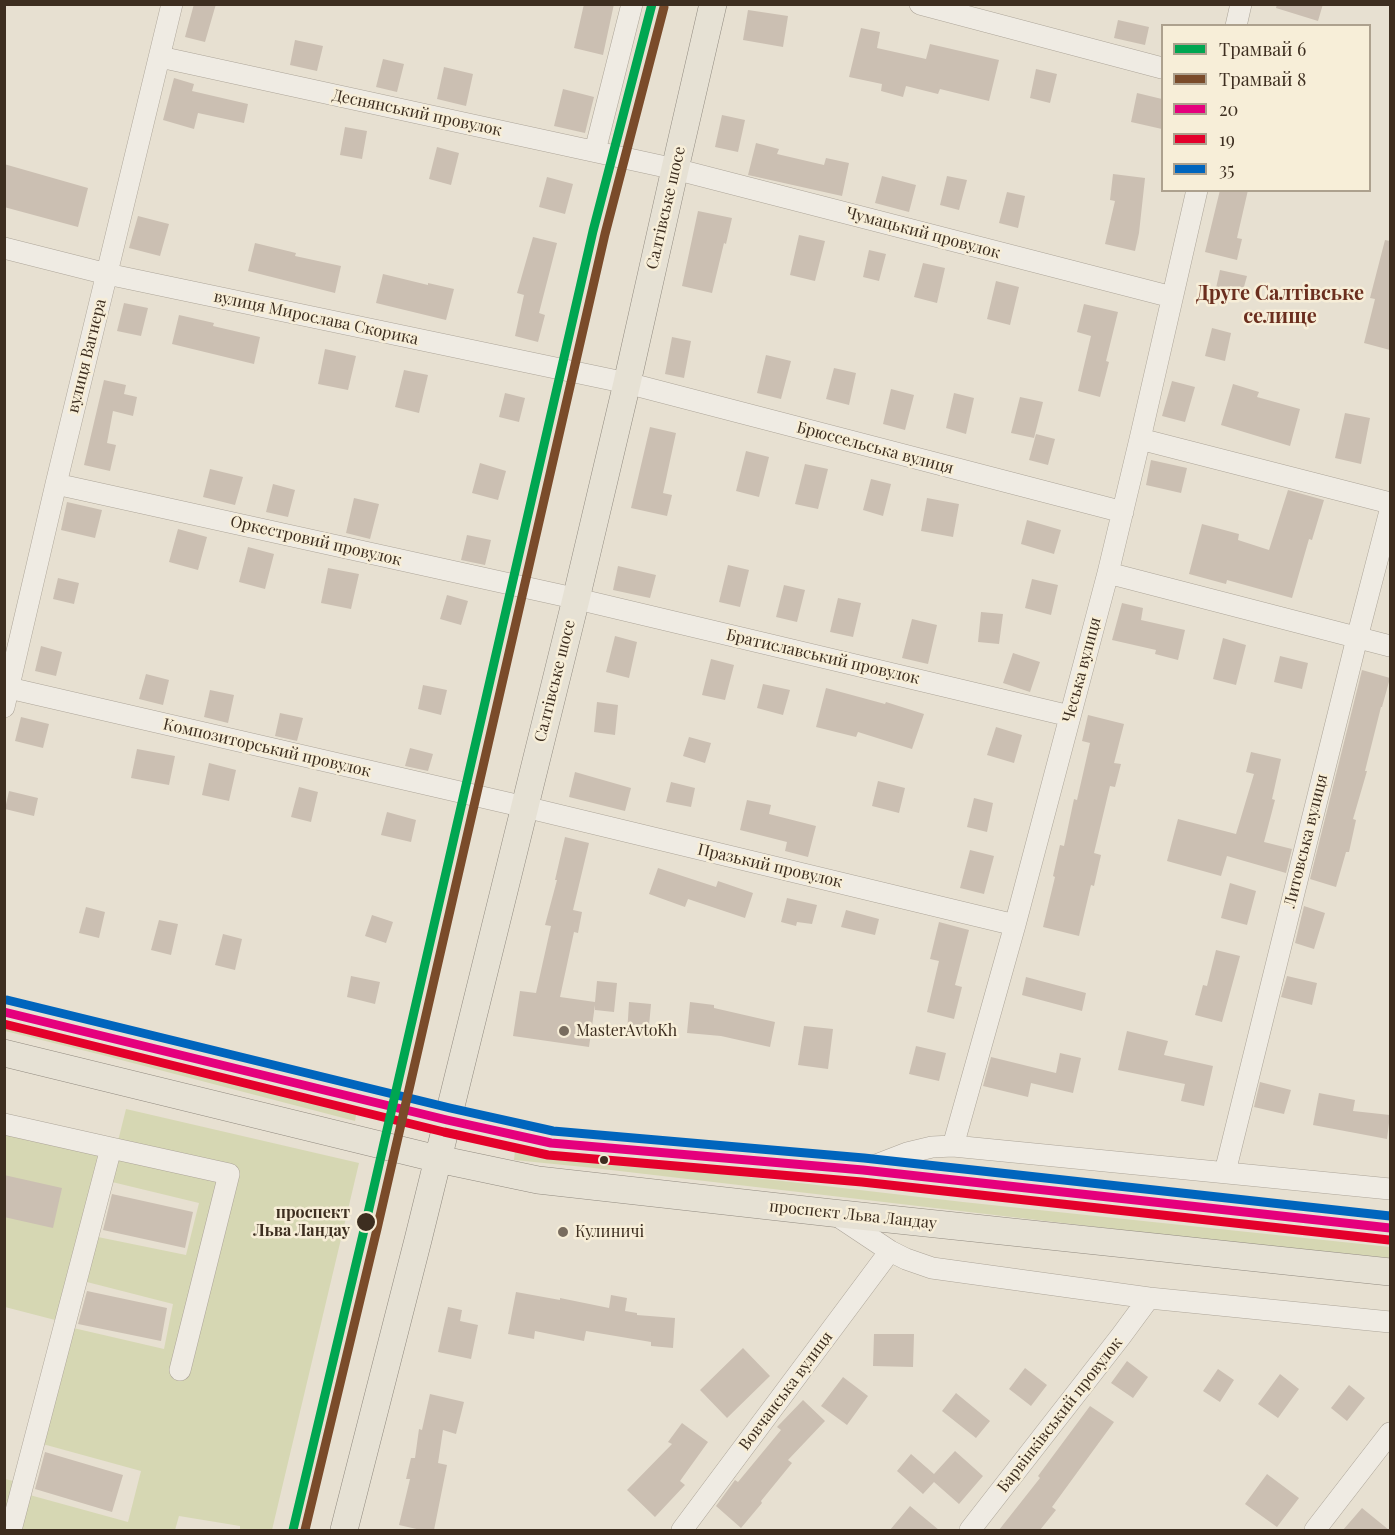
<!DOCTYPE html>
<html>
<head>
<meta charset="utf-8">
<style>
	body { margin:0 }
	#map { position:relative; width:1395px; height:1535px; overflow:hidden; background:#e7e0d1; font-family:"Playfair Display",serif }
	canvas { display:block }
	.frame { position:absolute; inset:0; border:6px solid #3d2e20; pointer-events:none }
	.legend { position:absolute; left:1161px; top:24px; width:210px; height:168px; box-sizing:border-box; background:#f7eed8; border:2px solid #ada18e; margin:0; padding:8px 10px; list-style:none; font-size:18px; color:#3d2e20 }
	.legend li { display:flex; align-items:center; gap:12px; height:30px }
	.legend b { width:30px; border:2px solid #ada18e }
</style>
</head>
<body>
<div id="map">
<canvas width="1395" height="1535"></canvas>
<div class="frame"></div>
<ul class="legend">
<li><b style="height:8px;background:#00a651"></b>Трамвай 6</li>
<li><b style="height:8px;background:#7a4b2a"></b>Трамвай 8</li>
<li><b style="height:8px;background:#e5007d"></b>20</li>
<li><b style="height:8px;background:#e4002b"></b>19</li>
<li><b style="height:8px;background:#0065bd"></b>35</li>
</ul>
</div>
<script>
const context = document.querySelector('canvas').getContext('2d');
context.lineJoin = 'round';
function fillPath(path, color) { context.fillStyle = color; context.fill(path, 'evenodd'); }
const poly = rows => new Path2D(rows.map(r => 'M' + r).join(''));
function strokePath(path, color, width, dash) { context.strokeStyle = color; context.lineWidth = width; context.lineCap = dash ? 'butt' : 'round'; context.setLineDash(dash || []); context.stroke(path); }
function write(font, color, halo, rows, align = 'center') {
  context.font = font + ' "Playfair Display",serif'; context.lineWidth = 5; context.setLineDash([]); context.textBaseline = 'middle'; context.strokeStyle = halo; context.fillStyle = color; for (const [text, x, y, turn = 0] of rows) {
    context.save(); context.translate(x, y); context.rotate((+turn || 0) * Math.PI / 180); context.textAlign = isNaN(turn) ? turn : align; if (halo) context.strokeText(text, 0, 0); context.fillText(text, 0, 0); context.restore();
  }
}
const green = poly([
	[5,1020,357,1110,355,1121,102,1055,5,1031],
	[126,1109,359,1163,272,1530,240,1530,240,1526,179,1516,175,1530,17,1530,26,1494,128,1522,141,1471,39,1443,69,1327,164,1349,173,1304,83,1281,93,1236,186,1255,199,1203,108,1181],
	[4,1134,104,1156,59,1321,5,1307],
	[515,1150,963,1202,1390,1247,1390,1258,1182,1237,594,1168,514,1160],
	[5,1479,17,1482,5,1529]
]);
const building = poly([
	[194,4,216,4,205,42,185,37],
	[584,4,614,4,603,55,574,48],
	[1277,4,1323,4,1318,21,1276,8],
	[748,10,788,16,783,47,743,40],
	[1118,20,1149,27,1145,45,1114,38],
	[861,28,880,32,877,48,926,59,930,44,999,60,989,101,940,89,938,94,906,86,903,97,881,91,882,84,849,77],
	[295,40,323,46,317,71,290,65],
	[383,59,404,64,397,92,376,87],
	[444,67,473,74,466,106,437,99],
	[1036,69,1057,74,1050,103,1030,98],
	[174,78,194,84,192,91,248,104,244,123,198,113,194,129,163,120],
	[563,89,594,97,585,133,554,126],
	[1137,93,1162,99,1162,129,1131,122],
	[722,115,745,120,738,152,715,147],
	[345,127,367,131,362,159,340,155],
	[756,143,779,149,777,154,824,165,826,158,849,163,842,196,748,175],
	[437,147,459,153,451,185,429,179],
	[4,164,88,188,78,227,4,207],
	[1113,174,1145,178,1139,233,1135,251,1105,244,1115,201,1110,200],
	[882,176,916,185,909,212,875,203],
	[947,176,967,180,959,210,940,205],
	[547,177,573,184,565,214,539,207],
	[1220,190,1248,190,1237,238,1242,239,1237,260,1205,252],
	[1007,192,1025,196,1018,228,999,223],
	[698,211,732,218,726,244,724,243,712,293,682,286],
	[138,216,169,224,160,256,129,248],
	[799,235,825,241,815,281,790,275],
	[533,237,557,243,539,313,545,315,538,342,515,336,524,295,517,293],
	[1385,240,1390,241,1390,350,1364,343,1375,299,1370,298],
	[255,243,296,253,295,256,341,266,335,293,248,271],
	[869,250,886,254,879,281,863,277],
	[923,263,945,268,937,303,914,297],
	[1220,270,1247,276,1242,294,1216,288],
	[383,274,428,285,428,283,454,289,446,320,376,303],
	[996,281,1019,287,1010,325,987,319],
	[124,303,148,308,141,336,117,331],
	[1084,304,1118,312,1106,361,1109,362,1100,397,1078,391,1091,336,1077,332],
	[179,315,214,323,213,326,260,337,254,364,172,344],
	[1212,328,1231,333,1225,361,1205,356],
	[672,337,691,341,684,378,665,374],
	[325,349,356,356,348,390,318,384],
	[766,355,791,361,781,399,757,393],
	[834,368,856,373,849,405,826,399],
	[404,370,428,375,419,413,395,407],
	[104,380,126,385,124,394,137,397,133,416,113,411,107,443,116,445,110,471,84,465],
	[1172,381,1195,387,1185,422,1162,416],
	[1233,384,1259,392,1257,397,1300,409,1290,446,1221,425],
	[891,389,914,395,905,430,883,424],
	[505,393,525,398,519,422,499,417],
	[954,393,974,398,966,434,946,428],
	[1020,397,1043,402,1034,438,1011,433],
	[1345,413,1370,418,1361,464,1335,458],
	[650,427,676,433,663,493,672,495,667,516,631,508],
	[1036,434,1055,439,1048,465,1029,460],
	[746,451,769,457,759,497,736,491],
	[1151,460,1187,468,1181,493,1146,485],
	[480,463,506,471,498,500,472,493],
	[805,464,828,469,818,509,795,504],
	[210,469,243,477,235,505,203,497],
	[871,479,891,484,883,516,863,510],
	[273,484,295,490,288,517,266,512],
	[1288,490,1324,500,1312,540,1309,539,1292,598,1227,580,1226,584,1189,574,1202,524,1239,534,1238,540,1269,550],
	[354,498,379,504,370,539,346,533],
	[927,498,959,504,953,537,921,531],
	[67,502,102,510,95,538,61,530],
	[1027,520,1061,530,1054,554,1021,544],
	[178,529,207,537,198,570,169,562],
	[467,535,491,540,485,565,461,560],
	[248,547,274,554,265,589,239,582],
	[728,565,749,570,740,607,719,602],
	[618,566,656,575,650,598,613,590],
	[328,568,359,574,351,609,321,603],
	[58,578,79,583,74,604,53,599],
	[1032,579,1058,585,1051,615,1025,608],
	[784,585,805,590,797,622,776,617],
	[447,595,468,601,461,625,440,619],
	[838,598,861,603,853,637,830,632],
	[1122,603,1143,608,1141,620,1185,630,1178,660,1155,654,1156,650,1112,640],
	[981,612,1003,614,999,644,978,642],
	[912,619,937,625,928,664,902,658],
	[615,636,637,642,629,678,606,672],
	[1223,638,1246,645,1236,685,1213,679],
	[41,646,62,652,56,676,35,671],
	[1013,653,1040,662,1030,692,1003,683],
	[1280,656,1308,663,1302,689,1274,682],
	[711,659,734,665,725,700,702,695],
	[1362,670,1390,678,1382,707,1381,707,1365,771,1367,771,1353,819,1356,820,1349,852,1346,852,1336,887,1310,879],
	[146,674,169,680,163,705,139,699],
	[763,684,790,690,783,715,757,708],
	[423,685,447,690,441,715,418,709],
	[826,688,885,704,886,702,924,714,912,749,858,732,856,737,816,727],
	[210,690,234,695,228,723,204,717],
	[597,702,618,705,615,735,594,732],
	[280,713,303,718,297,741,275,736],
	[1088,715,1124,724,1114,763,1121,764,1115,787,1110,786,1094,853,1101,855,1094,886,1091,885,1079,936,1043,927,1055,877,1053,876,1060,845,1064,846,1074,799,1077,800,1090,743,1082,741],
	[21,717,49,724,43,748,15,741],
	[996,727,1022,735,1014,763,987,755],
	[689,737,711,743,705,763,683,756],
	[410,748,433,754,428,771,405,766],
	[137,749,175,756,169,785,131,778],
	[1251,752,1281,759,1272,799,1275,800,1264,842,1292,849,1286,873,1227,856,1221,876,1167,861,1178,819,1236,834,1254,774,1246,772],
	[209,763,236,770,229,801,202,795],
	[575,772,631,788,625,811,569,797],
	[878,781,905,788,899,813,872,806],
	[671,782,695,788,691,807,666,802],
	[299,787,318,792,311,822,291,817],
	[9,791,38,798,34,816,5,809],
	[974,798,993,803,987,832,967,827],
	[747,800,771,805,769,814,816,826,808,857,785,851,787,842,740,830],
	[387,812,416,820,411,842,381,835],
	[565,837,589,843,573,910,582,912,578,933,574,932,560,997,595,1002,597,981,617,983,614,1012,595,1010,595,1005,589,1047,513,1036,520,991,536,993,551,926,545,925,557,880,555,880],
	[970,850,994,856,984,894,960,888],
	[658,868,716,887,718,881,753,893,745,918,688,899,685,907,649,894],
	[1230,883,1256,891,1247,925,1221,918],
	[787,898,817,905,812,924,797,922,796,926,781,922],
	[1304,906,1325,913,1314,949,1295,943],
	[86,907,105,912,99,938,79,933],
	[846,910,879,919,875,935,841,927],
	[372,915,393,922,386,943,365,936],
	[159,920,178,924,171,955,151,950],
	[939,922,969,930,955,985,962,987,954,1019,927,1012,939,961,930,959],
	[223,934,242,939,235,970,215,965],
	[1216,950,1240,956,1222,1022,1195,1015,1203,985,1207,986],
	[351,976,380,982,375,1004,347,997],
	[1287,976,1317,983,1312,1005,1281,997],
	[1026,977,1086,993,1082,1011,1022,995],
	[629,1002,651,1004,648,1037,627,1035],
	[690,1002,714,1005,714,1008,775,1022,770,1047,721,1036,687,1033],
	[804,1026,833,1029,828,1069,798,1065],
	[1127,1031,1168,1041,1164,1055,1213,1066,1204,1106,1181,1101,1185,1084,1118,1070],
	[916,1046,946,1053,939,1081,909,1074],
	[1060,1053,1081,1058,1073,1093,1031,1083,1028,1097,983,1086,991,1057,1056,1073],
	[1260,1082,1291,1090,1284,1114,1254,1107],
	[1319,1093,1355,1100,1353,1111,1390,1115,1387,1139,1313,1125],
	[4,1175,62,1188,53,1228,4,1217],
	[112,1194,193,1212,185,1248,103,1230],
	[87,1291,167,1308,161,1341,78,1324],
	[516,1292,560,1300,560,1298,609,1308,611,1295,627,1298,625,1311,637,1313,637,1315,675,1318,673,1348,651,1346,651,1342,586,1331,584,1341,535,1331,534,1339,508,1334],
	[448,1307,462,1310,460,1321,478,1325,471,1359,438,1352],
	[874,1334,914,1334,913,1367,873,1366],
	[743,1348,770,1376,727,1418,700,1390],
	[1127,1361,1148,1377,1133,1398,1111,1383],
	[1025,1368,1047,1385,1031,1406,1009,1389],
	[1218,1369,1234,1380,1220,1402,1203,1391],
	[1280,1374,1299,1389,1278,1418,1258,1404],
	[843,1377,868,1396,847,1425,821,1406],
	[1349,1385,1365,1398,1347,1421,1331,1408],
	[956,1393,990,1421,976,1438,942,1411],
	[430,1394,464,1402,456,1434,443,1430,438,1463,447,1465,434,1530,421,1530,399,1525,410,1479,406,1479,411,1458,415,1458,419,1429,422,1430],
	[803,1400,825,1421,788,1460,792,1463,761,1501,762,1503,741,1528,716,1506,735,1480,738,1482,781,1430,777,1427],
	[1090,1406,1114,1422,1052,1507,1056,1510,1040,1530,999,1530,1040,1478,1038,1476],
	[682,1423,708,1442,680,1481,685,1485,655,1517,627,1490,672,1444,668,1442],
	[955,1451,983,1476,959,1504,934,1482,923,1494,897,1471,911,1454,934,1474],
	[45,1452,123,1475,112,1512,35,1489],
	[1267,1474,1299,1498,1277,1527,1245,1504],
	[910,1506,939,1530,890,1530],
	[1362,1508,1389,1530,1343,1530]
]);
const minor = poly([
	[920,4,1162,68],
	[1236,26,1241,4],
	[160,57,675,169,1172,297],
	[595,151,632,4],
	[4,248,107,274,627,383,1123,512],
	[1140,439,1390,503],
	[56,484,569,597,1070,716],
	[1108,573,1390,646],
	[9,688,525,807,1015,925],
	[4,707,56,484,172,4],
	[4,1124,111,1148,11,1530],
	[953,1146,1015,925,1108,573,1140,439,1197,190],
	[111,1148,229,1174,180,1370],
	[863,1170,907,1153,932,1147,953,1146,1390,1189],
	[1225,1172,1357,638,1390,511],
	[833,1213,890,1251,906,1259,932,1268,1149,1298,1390,1322],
	[682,1530,890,1251],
	[970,1530,1121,1336,1149,1298],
	[1315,1530,1390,1433]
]);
const major = poly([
	[4,1012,447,1120,551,1143,863,1170,1390,1228],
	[4,1053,438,1159,538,1180,832,1213,1390,1272],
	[344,1530,418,1240,576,599,627,383,675,169,713,4]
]);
const bus1 = poly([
	[4,1012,447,1120,551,1143,863,1170,1390,1228]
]);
const bus2 = poly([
	[4,1024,444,1132,548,1155,862,1182,1389,1240]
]);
const bus3 = poly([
	[7,1000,450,1108,553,1131,864,1158,1390,1216]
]);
const tram1 = poly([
	[293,1530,365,1226,593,231,652,4]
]);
const tram2 = poly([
	[305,1530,377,1229,605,234,664,7]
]);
const markers = [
	[564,1031,6,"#786c5e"],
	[604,1160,5,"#3d2e20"],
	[366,1222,10,"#3d2e20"],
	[563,1232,6,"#786c5e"]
];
const streetNames = [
	["Деснянський провулок",417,113,12],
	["Салтівське шосе",666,208,-77],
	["Чумацький провулок",923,233,15],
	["вулиця Мирослава Скорика",316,318,12],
	["вулиця Вагнера",87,356,-76],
	["Брюссельська вулиця",875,448,15],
	["Оркестровий провулок",316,541,13],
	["Братиславський провулок",823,657,13],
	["Чеська вулиця",1082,670,-75],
	["Салтівське шосе",555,681,-76],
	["Композиторський провулок",267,748,13],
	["Литовська вулиця",1306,841,-76],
	["Празький провулок",770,866,13],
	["проспект Льва Ландау",853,1215,6],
	["Вовчанська вулиця",786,1391,-53],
	["Барвінківський провулок",1060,1415,-52]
];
const poiNames = [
	["MasterAvtoKh",576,1031],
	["Кулиничі",575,1232]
];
const stopNames = [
	["проспект",350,1213],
	["Льва Ландау",350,1231]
];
const quarterNames = [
	["Друге Салтівське",1280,294],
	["селище",1280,317]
];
fillPath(green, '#d6d7b3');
fillPath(building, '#cbbfb2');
strokePath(minor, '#ada599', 22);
strokePath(major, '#928b80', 28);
strokePath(minor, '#efebe3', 21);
strokePath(major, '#e6e1d4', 27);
strokePath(bus1, '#e5007d', 9);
strokePath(bus2, '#e4002b', 9);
strokePath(bus3, '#0065bd', 9);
strokePath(tram1, '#00a651', 9);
strokePath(tram2, '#7a4b2a', 9);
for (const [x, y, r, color] of markers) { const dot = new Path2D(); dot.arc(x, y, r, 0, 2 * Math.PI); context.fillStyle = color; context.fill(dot); strokePath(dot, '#f7eed8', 2); }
write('16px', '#3d2e20', '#f7eed8', streetNames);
write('16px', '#3d2e20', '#f7eed8', poiNames, 'left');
write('bold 16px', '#3d2e20', '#f7eed8', stopNames, 'right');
write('bold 20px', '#6b2e1e', '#f7eed8', quarterNames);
</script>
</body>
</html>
